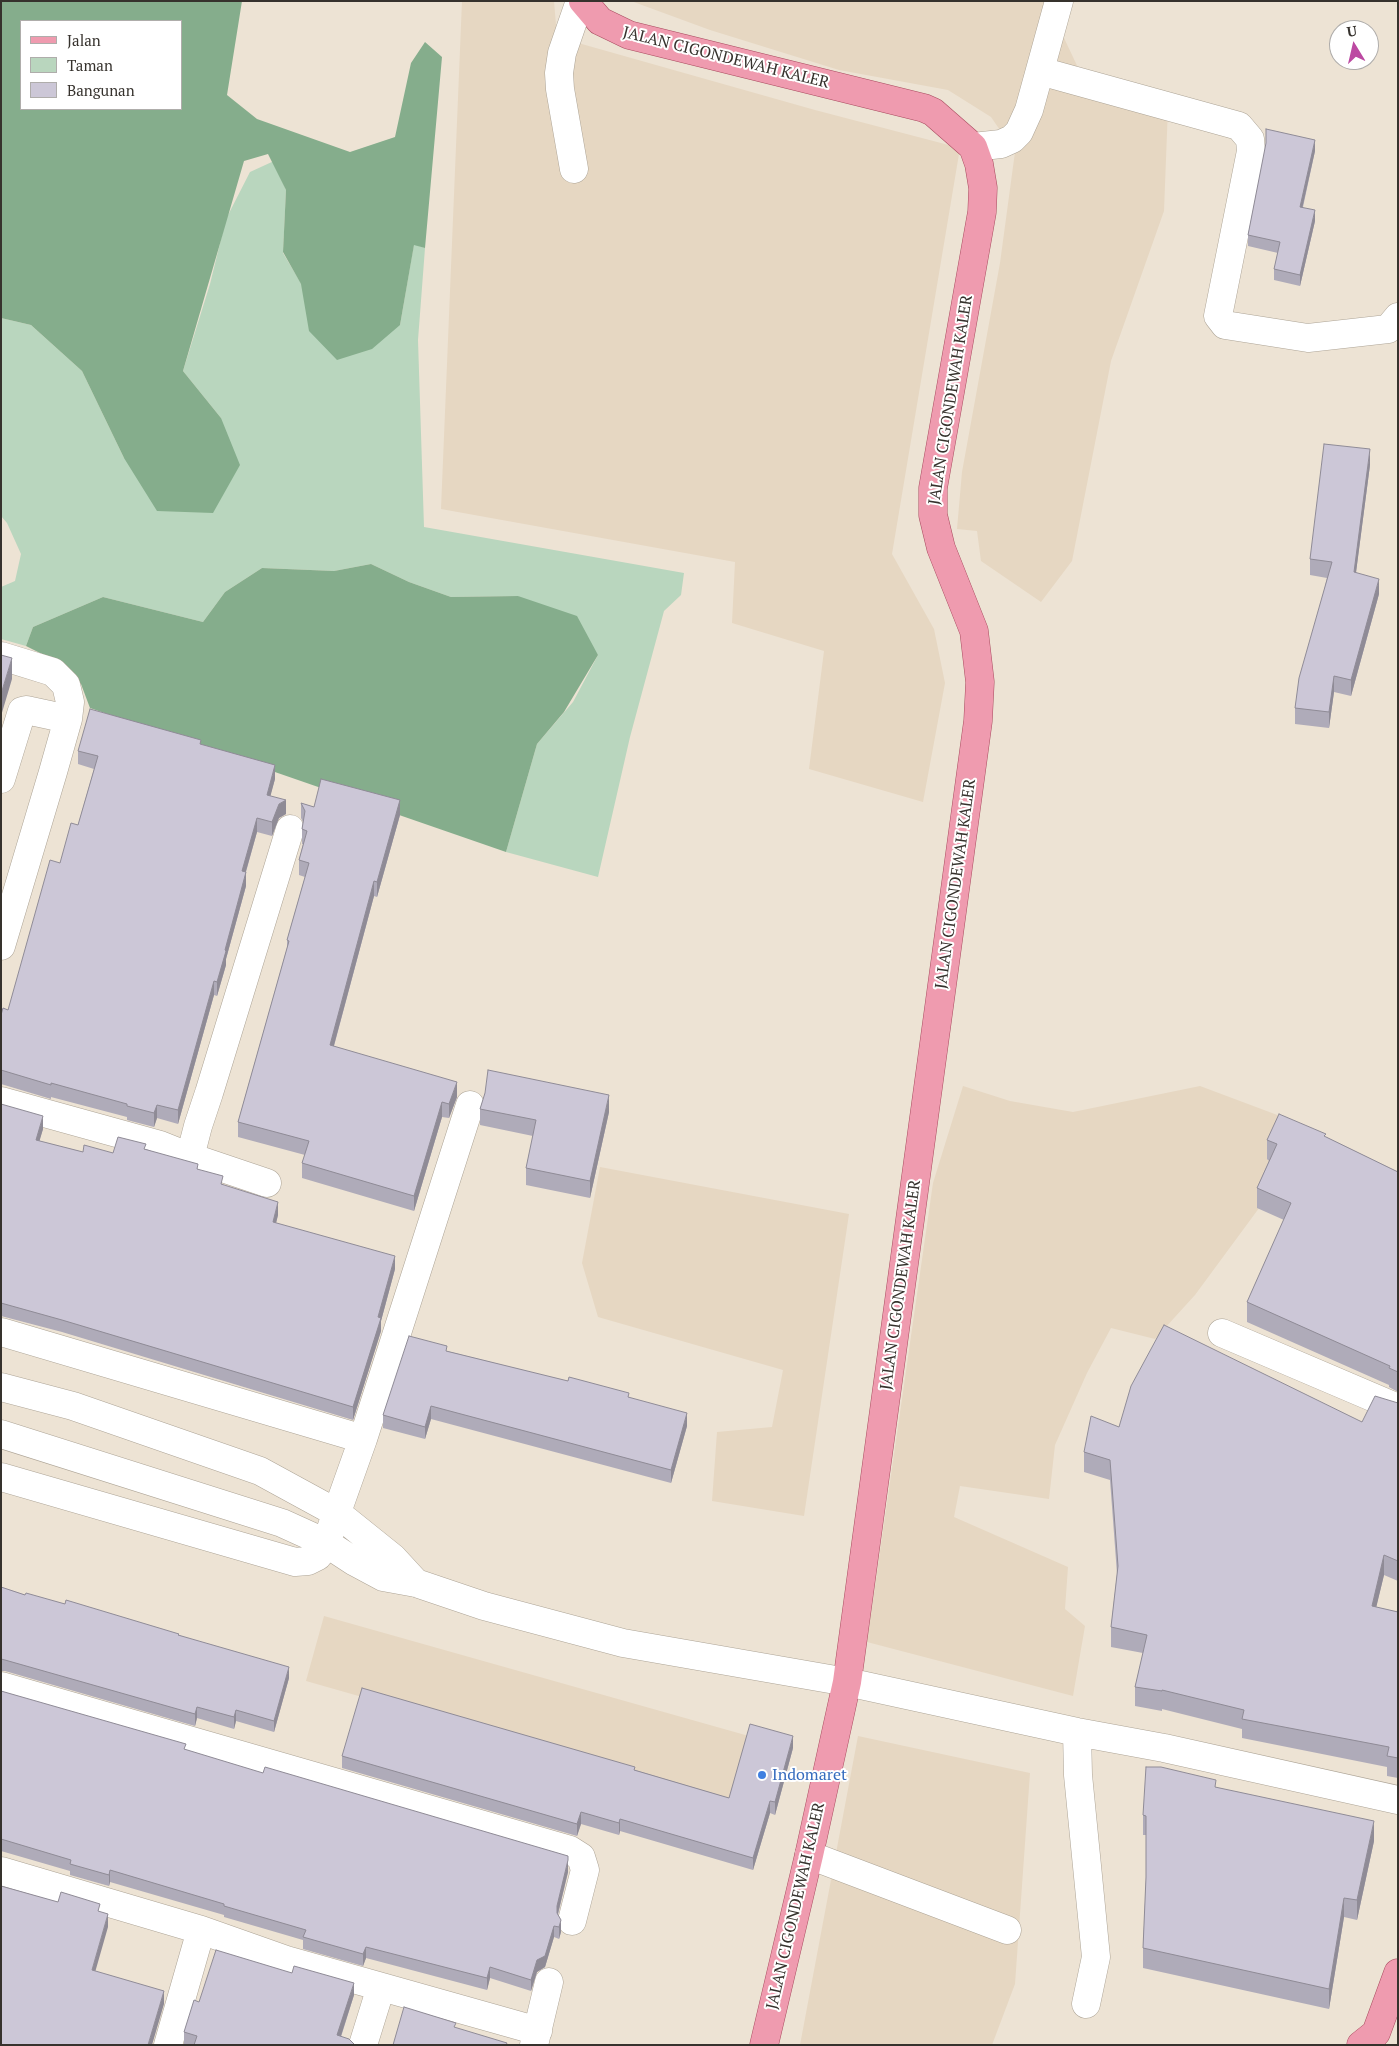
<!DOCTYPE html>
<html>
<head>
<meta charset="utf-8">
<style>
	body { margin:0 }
	#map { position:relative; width:1399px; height:2046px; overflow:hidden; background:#ede3d4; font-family:"PT Serif",serif }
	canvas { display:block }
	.frame { position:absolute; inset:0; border:2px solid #36322d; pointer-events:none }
	.legend { position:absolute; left:20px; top:20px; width:162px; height:90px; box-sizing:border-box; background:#fff; border:1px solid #afadab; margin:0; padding:6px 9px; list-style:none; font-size:15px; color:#36322d }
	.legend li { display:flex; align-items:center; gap:10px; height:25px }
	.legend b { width:25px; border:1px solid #afadab }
	.north { position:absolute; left:1329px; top:20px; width:50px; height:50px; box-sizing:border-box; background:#fff; border:1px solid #afadab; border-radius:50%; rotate:351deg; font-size:14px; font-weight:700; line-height:20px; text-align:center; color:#36322d }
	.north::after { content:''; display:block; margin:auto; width:18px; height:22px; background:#bc49a2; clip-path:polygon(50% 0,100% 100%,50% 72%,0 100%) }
</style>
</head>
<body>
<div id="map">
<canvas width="1399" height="2046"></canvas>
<div class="frame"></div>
<ul class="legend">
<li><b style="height:6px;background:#ef9baf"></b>Jalan</li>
<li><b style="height:14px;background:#b9d6be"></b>Taman</li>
<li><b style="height:14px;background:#ccc7d7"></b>Bangunan</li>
</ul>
<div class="north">U</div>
</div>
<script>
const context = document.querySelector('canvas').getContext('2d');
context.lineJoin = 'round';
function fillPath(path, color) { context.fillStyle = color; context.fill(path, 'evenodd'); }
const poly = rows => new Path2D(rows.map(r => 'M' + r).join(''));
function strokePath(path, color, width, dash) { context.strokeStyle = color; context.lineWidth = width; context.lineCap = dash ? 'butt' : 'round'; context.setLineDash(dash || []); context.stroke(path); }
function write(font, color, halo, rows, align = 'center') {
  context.font = font + ' "PT Serif",serif'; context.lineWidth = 4; context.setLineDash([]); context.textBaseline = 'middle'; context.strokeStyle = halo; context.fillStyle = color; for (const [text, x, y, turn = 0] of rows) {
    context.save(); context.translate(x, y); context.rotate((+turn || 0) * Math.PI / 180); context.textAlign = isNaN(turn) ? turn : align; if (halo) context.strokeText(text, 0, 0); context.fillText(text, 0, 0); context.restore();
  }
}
const built = poly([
	[462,1,554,1,557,37,815,110,960,148,892,554,934,629,945,683,923,802,809,769,824,651,732,623,735,562,441,509],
	[631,1,1062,1,1056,21,1081,74,1168,107,1164,211,1111,361,1072,561,1041,602,981,561,977,531,957,529,962,472,1000,263,1015,152,991,117,948,90,839,70,710,30],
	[963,1086,1010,1101,1073,1112,1200,1086,1288,1119,1265,1200,1195,1295,1155,1339,1111,1328,1087,1373,1055,1445,1049,1499,960,1486,954,1517,1068,1567,1065,1609,1085,1626,1073,1696,867,1642,933,1183],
	[600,1167,849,1214,804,1516,712,1501,717,1432,772,1427,783,1370,598,1317,582,1263],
	[324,1616,770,1742,752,1808,306,1681],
	[858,1736,1030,1773,1015,1984,992,2045,800,2045]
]);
const green = poly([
	[274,161,286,190,283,253,305,290,400,325,414,244,425,248,418,340,424,527,684,573,681,595,664,611,630,737,598,877,506,852,537,744,573,702,598,655,518,596,451,597,409,582,371,564,334,571,262,568,225,592,203,622,103,597,33,627,26,646,1,639,1,587,15,581,21,554,7,523,1,516,1,318,31,325,82,371,124,458,221,418,183,371,210,284,226,219,250,172]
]);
const forest = poly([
	[1,1,242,1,227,95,257,119,350,152,395,137,411,63,425,42,442,57,425,248,414,245,400,325,372,349,337,360,309,331,301,284,283,252,286,190,268,154,244,161,183,371,221,418,240,465,213,513,157,511,124,458,82,371,31,325,1,318],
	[21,21,181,21,181,109,21,109],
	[371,564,409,582,451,597,518,596,577,616,598,655,564,712,537,744,506,852,90,708,81,684,54,660,26,646,33,627,103,597,203,622,225,592,262,568,334,571]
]);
const minor = poly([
	[1040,71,1239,126,1250,139,1251,151,1218,316,1225,325,1308,338,1388,329,1398,317],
	[973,147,1001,144,1012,139,1019,132,1029,110,1059,1],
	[574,169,560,89,559,73,562,53,580,1],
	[1,656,53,672,66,685,70,702,68,719,53,772,1,946],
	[1,779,22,711,26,710,68,719],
	[1,1101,160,1145,190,1157,267,1183],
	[190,1157,198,1126,209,1093,290,829],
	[1,1332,363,1439],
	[1222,1333,1398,1408],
	[1,1387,73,1406,260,1471,337,1513,393,1558,416,1583],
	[1,1434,282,1523,326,1543,355,1562,383,1577,416,1583,484,1606,623,1643,847,1682,1077,1732,1164,1748,1398,1800],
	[1,1477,295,1562,308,1561,318,1556,326,1543,363,1439,470,1105],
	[1,1686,570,1850,581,1857,585,1870,572,1921],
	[1077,1732,1078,1775,1096,1957,1086,2004],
	[809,1855,1007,1930],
	[1,1871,201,1930,286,1960,538,2031],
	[168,2045,201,1930],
	[363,2045,381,1987],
	[534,2045,549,1982]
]);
const major = poly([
	[583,1,600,21,629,35,924,108,933,112,973,147,979,164,983,188,982,212,933,488,933,515,941,548,974,631,980,682,978,721,847,1682,809,1855,764,2045],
	[1361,2045,1376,2033,1398,1973]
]);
const wall = poly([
	[1266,129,1315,151,1303,207,1315,221,1300,286,1274,280,1274,269,1278,253,1248,246,1248,235,1266,145],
	[1370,465,1356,572,1379,594,1351,696,1334,692,1329,728,1295,724,1295,708,1327,578,1310,575,1310,559],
	[201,744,275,779,270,796,286,814,279,818,272,836,257,832,246,872,246,886,226,959,226,965,217,996,214,995,178,1124,157,1118,154,1127,127,1120,127,1117,51,1097,51,1099,1,1084,1,1015,8,1010,60,863,78,825,94,769,78,764,78,751],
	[301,803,314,807,400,815,377,897,374,896,334,1046,457,1097,449,1118,442,1117,414,1211,302,1178,302,1163,305,1155,238,1137,238,1122,287,948,287,940,305,877,299,875,299,860,303,844,302,844,302,829,303,822,301,818],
	[485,1093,609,1112,590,1198,526,1185,526,1168,533,1136,480,1125,480,1109],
	[1,1104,43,1129,39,1141,83,1152,113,1153,146,1149,198,1169,223,1185,278,1215,276,1223,395,1269,381,1321,381,1331,353,1420,62,1332,1,1316],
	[1326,1137,1398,1172,1398,1392,1389,1387,1389,1385,1247,1322,1247,1302,1284,1220,1257,1208,1257,1188,1269,1161,1267,1159,1267,1140],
	[447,1351,629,1397,687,1426,671,1483,431,1419,425,1439,383,1428,383,1415],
	[1398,1403,1398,1581,1384,1575,1376,1607,1398,1612,1398,1778,1387,1776,1387,1767,1242,1738,1242,1729,1162,1709,1162,1711,1135,1706,1135,1687,1143,1653,1111,1647,1111,1627,1117,1574,1110,1480,1084,1472,1084,1452,1119,1427,1362,1422],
	[1,1587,25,1595,65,1604,179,1635,289,1678,274,1732,236,1721,234,1729,197,1718,195,1726,5,1671,1,1671],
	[1,1691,568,1872,558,1915,561,1932,559,1939,554,1937,545,1967,537,1972,531,1991,490,1978,487,1990,366,1958,363,1966,303,1949,303,1940,224,1917,224,1915,110,1882,109,1886,70,1875,70,1871,1,1851],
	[793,1748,775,1815,770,1813,753,1870,620,1831,619,1835,581,1824,577,1836,342,1768,342,1756,635,1770,729,1798],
	[1216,1787,1374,1841,1357,1920,1344,1917,1329,2009,1143,1968,1143,1948,1146,1880,1146,1835,1143,1835,1143,1815],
	[354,1995,341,2037,355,2045,184,2044,184,2032,199,2002]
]);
const shadedWall = poly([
	[1315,140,1315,151,1300,218,1300,207],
	[1315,210,1315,221,1300,286,1300,275],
	[1370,449,1370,465,1354,588,1354,572],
	[1379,579,1379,594,1351,696,1351,680],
	[12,658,12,679,1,716,1,694],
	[1334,676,1334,692,1329,728,1329,712],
	[275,765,275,779,267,809,267,795],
	[286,800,286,814,279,818,272,836,272,822,279,804],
	[400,800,400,815,377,897,377,882],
	[257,818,257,832,242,885,242,871],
	[246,872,246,886,226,959,226,965,217,996,217,982,225,950],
	[374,881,374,896,330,1060,330,1045],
	[214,981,214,995,178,1124,178,1110],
	[457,1082,457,1097,449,1118,449,1104],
	[609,1095,609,1112,590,1198,590,1181],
	[442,1102,442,1117,414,1211,414,1196],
	[157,1105,157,1118,154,1127,154,1113],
	[43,1116,43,1129,36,1153,36,1140],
	[278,1202,278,1215,273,1235,273,1222],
	[395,1256,395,1269,381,1321,381,1331,353,1420,353,1407],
	[431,1406,431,1419,425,1439,425,1427],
	[687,1413,687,1426,671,1483,671,1470],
	[1384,1555,1384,1575,1372,1625,1372,1606],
	[289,1667,289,1678,274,1732,274,1721],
	[197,1707,197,1718,195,1726,195,1714],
	[236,1710,236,1721,234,1729,234,1717],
	[793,1736,793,1748,775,1815,775,1802],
	[770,1801,770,1813,753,1870,753,1858],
	[581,1812,581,1824,577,1836,577,1824],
	[620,1819,620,1831,619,1835,619,1823],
	[1374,1821,1374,1841,1357,1920,1357,1900],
	[568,1860,568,1872,557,1917,557,1906],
	[110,1870,110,1882,109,1886,109,1875],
	[1344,1898,1344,1917,1329,2009,1329,1989],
	[108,1914,108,1927,92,1983,92,1970],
	[561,1920,561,1932,559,1939,559,1927],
	[554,1926,554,1937,545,1967,537,1972,531,1991,531,1980,537,1960],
	[366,1947,366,1958,363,1966,363,1954],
	[490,1967,490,1978,487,1990,487,1978],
	[354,1983,354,1995,338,2045,337,2035],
	[164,1991,164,2004,152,2045,148,2045]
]);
const building = poly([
	[1266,129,1315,140,1300,207,1315,210,1300,275,1274,269,1280,242,1248,235,1266,143,1266,129],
	[1324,444,1370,449,1354,572,1379,579,1351,680,1334,676,1329,712,1295,708,1299,678,1332,562,1310,559,1324,444],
	[1,655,12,658,1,694,1,655],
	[90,709,201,740,200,744,275,765,267,795,286,800,279,804,272,822,257,818,242,871,246,872,225,950,226,951,217,982,214,981,178,1110,157,1105,154,1113,127,1106,127,1104,51,1083,51,1085,1,1070,1,1015,3,1008,8,1010,50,860,60,863,71,823,78,825,98,756,78,751,90,709],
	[321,779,400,800,377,882,374,881,330,1045,457,1082,449,1104,442,1102,414,1196,302,1163,309,1141,238,1122,289,941,287,940,309,863,299,860,307,831,302,829,305,811,301,803,314,807,321,779],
	[488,1070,609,1095,590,1181,526,1168,536,1120,480,1109,485,1093,488,1070],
	[1,1104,43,1116,36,1140,83,1152,84,1145,113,1153,118,1137,146,1144,144,1149,198,1164,197,1169,223,1176,221,1184,278,1202,273,1222,395,1256,378,1317,381,1318,353,1407,62,1320,1,1303,1,1104],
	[1279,1114,1326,1134,1324,1136,1398,1172,1398,1372,1389,1368,1390,1366,1247,1302,1291,1203,1257,1188,1277,1144,1267,1140,1279,1114],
	[1164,1325,1362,1422,1375,1396,1398,1403,1398,1561,1384,1555,1372,1606,1398,1612,1398,1758,1387,1756,1389,1747,1242,1719,1244,1710,1162,1690,1162,1691,1135,1687,1147,1635,1111,1627,1118,1566,1110,1460,1084,1452,1091,1416,1119,1427,1131,1386,1164,1325],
	[409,1336,447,1346,446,1351,568,1381,569,1377,629,1393,628,1397,687,1413,671,1470,431,1406,425,1427,383,1415,409,1336],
	[1,1587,25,1595,26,1593,65,1604,66,1600,179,1634,178,1635,289,1667,274,1721,236,1710,234,1717,197,1707,195,1714,5,1660,1,1659,1,1587],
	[362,1688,635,1767,634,1770,729,1798,750,1724,793,1736,775,1802,770,1801,753,1858,620,1819,619,1823,581,1812,577,1824,342,1756,362,1688],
	[1,1691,186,1744,184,1749,263,1773,265,1767,568,1856,568,1860,557,1906,557,1913,561,1920,559,1927,554,1926,545,1956,537,1960,531,1980,490,1967,487,1978,366,1947,363,1954,303,1937,306,1930,224,1906,224,1904,110,1870,109,1875,70,1864,71,1860,1,1839,1,1691],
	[1146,1767,1161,1767,1216,1780,1215,1787,1374,1821,1357,1900,1344,1898,1329,1989,1143,1948,1146,1877,1146,1816,1143,1815,1146,1767],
	[1,1886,58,1902,61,1892,100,1904,98,1911,108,1914,92,1970,164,1991,148,2045,1,2045,1,1886],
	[216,1950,292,1973,294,1966,354,1983,337,2035,349,2039,355,2045,194,2045,197,2036,184,2032,194,2000,199,2002,216,1950],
	[404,2007,456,2023,454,2027,507,2043,506,2045,393,2045,404,2007]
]);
const markers = [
	[762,1775,5,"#3f7fe0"]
];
const streetNames = [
	["JALAN CIGONDEWAH KALER",726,58,14],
	["JALAN CIGONDEWAH KALER",951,400,-81],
	["JALAN CIGONDEWAH KALER",956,884,-82],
	["JALAN CIGONDEWAH KALER",901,1285,-82],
	["JALAN CIGONDEWAH KALER",796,1906,-77]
];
const shopNames = [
	["Indomaret",772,1775]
];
fillPath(built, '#e6d7c2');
fillPath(green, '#b9d6be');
fillPath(forest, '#85ad8c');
strokePath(minor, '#ada496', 29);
strokePath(major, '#a84b5f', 29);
strokePath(minor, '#fff', 28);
strokePath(major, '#ef9baf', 28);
fillPath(wall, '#afabb9');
fillPath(shadedWall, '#8f8b96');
fillPath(building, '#ccc7d7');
strokePath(building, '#8f8b96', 1);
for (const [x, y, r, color] of markers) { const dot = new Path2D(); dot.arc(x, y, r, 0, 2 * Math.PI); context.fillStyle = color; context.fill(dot); strokePath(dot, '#fff', 2); }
write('16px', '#36322d', '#fff', streetNames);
write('16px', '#366cbe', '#fff', shopNames, 'left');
</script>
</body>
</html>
